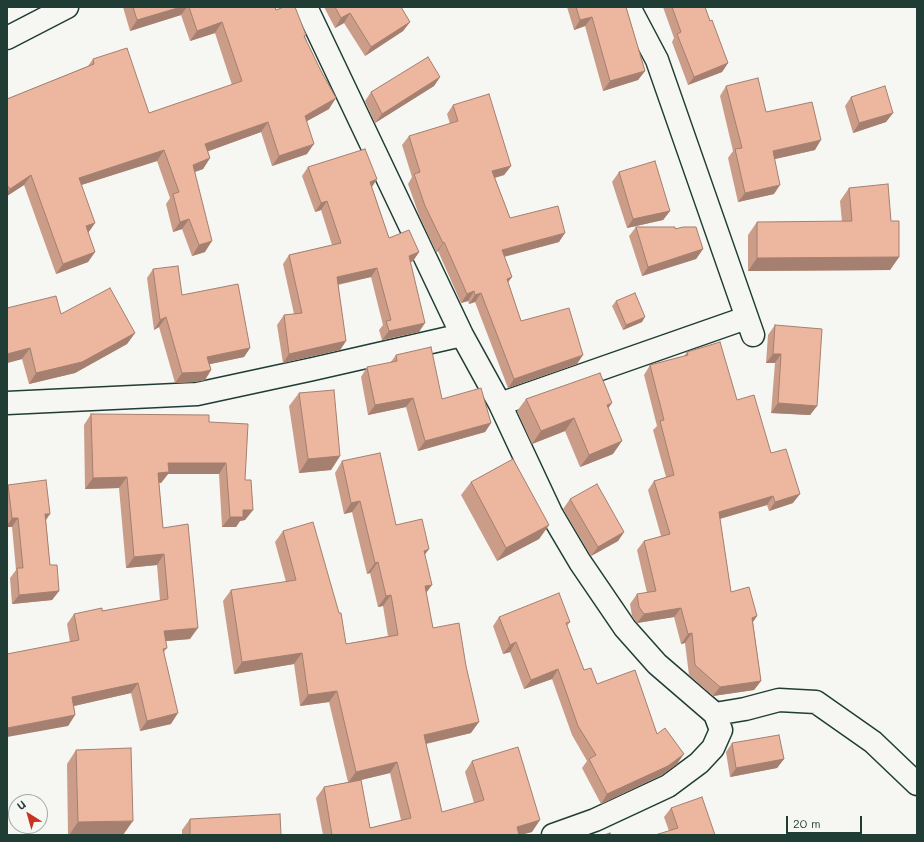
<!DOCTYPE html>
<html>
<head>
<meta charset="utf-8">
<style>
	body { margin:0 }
	#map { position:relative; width:924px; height:842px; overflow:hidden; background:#f6f6f2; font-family:Mali,sans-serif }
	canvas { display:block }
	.frame { position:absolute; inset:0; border:8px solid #1f3d34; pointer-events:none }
	.north { position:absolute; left:8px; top:794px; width:40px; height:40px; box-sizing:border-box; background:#f6f6f2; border:1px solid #a0aca6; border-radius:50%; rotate:323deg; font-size:11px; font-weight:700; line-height:16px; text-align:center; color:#1f3d34 }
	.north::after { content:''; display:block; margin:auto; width:14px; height:18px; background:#c8321e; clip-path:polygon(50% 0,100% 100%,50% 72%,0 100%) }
	.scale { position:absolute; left:786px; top:816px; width:76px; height:18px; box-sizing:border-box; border:2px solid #1f3d34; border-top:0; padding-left:5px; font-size:12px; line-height:14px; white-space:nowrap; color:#1f3d34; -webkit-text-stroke:3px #f6f6f2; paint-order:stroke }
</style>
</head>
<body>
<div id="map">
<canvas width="924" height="842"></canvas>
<div class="frame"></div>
<div class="north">U</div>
<div class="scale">20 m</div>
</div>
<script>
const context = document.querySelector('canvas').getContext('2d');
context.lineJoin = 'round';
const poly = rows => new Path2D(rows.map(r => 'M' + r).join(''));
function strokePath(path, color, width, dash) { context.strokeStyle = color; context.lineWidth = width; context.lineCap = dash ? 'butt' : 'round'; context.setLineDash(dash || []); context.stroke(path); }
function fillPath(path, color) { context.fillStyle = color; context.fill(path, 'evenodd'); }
const minor = poly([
	[306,7,462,335,500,404,551,513,580,562,625,628,657,664,715,714,721,730,713,748,699,763,668,786,595,820,553,835],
	[629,7,657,60,753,335],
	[7,38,67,7],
	[7,403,197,394,313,369,462,335],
	[500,404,746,318],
	[715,714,745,709,779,700,816,702,873,742,917,784]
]);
const wall = poly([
	[123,7,275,7,276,10,306,35,305,36,329,109,307,121,307,154,272,166,261,132,208,151,210,158,203,169,195,172,205,252,192,256,182,229,173,232,166,204,170,198,157,161,81,185,95,223,88,233,95,252,88,262,56,274,24,185,7,196,7,99,88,66,93,59,149,113,232,85,215,33,190,41,181,15,130,31],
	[324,7,401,7,410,22,403,31,365,56,344,23,335,28],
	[567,7,626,7,645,71,638,80,603,91,585,26,574,30],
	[663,7,705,7,710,21,728,63,722,72,688,85,672,42,674,38],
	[440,77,434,86,375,123,365,101,371,92],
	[726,86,766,112,815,150,775,159,774,194,738,202,728,158,733,151,720,96],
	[851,97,893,113,886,122,853,133,845,106],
	[453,105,511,166,504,175,495,178,510,218,559,242,504,257,512,277,508,282,521,321,577,364,508,388,475,302,469,304,468,301,461,303,438,251,436,252,419,215,408,184,412,177,402,145,409,136,450,124,447,114],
	[308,167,377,179,372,187,389,238,419,252,413,261,410,262,419,332,382,340,379,330,383,325,371,277,338,285,346,341,340,350,283,363,277,325,284,315,294,314,283,264,289,255,332,245,321,210,315,212,302,176],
	[619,172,670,211,663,220,627,228,612,182],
	[849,188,891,221,899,257,890,270,748,271,748,235,757,222,842,222,840,201],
	[636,227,703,249,696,259,642,276,629,236],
	[153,269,182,295,250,348,244,357,210,364,211,370,205,380,195,382,175,383,159,327,154,330,147,278],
	[616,301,642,322,623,330,612,306],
	[7,308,61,314,135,333,127,344,75,373,29,384,22,359,7,363],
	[775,325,817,406,810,415,771,413,775,363,766,363,768,335],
	[687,352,737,400,771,453,793,503,769,511,767,505,720,519,731,592,757,616,753,622,761,681,754,690,713,696,689,675,685,643,681,644,674,617,637,623,632,616,630,604,637,594,647,593,637,550,644,541,661,536,648,490,654,481,666,477,653,430,657,426,644,375,650,365,684,356],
	[396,355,442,399,491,423,485,432,418,451,406,407,368,415,361,377,367,367,390,363],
	[299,393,340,456,331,470,299,473,289,406],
	[526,399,608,408,613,454,580,467,565,431,532,444,517,411],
	[91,414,209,422,245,480,253,510,245,520,240,521,236,527,222,527,219,474,168,474,161,483,159,483,163,528,190,639,165,641,167,648,164,652,171,724,140,731,131,693,74,706,75,715,68,726,70,642,67,624,74,614,102,611,160,601,157,565,126,568,119,488,85,489,84,425],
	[342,461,396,525,425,555,426,593,433,628,471,733,426,744,442,812,474,803,465,772,472,761,532,832,520,835,323,835,316,798,324,787,348,782,329,702,300,706,294,664,234,674,223,601,231,590,286,582,275,542,283,531,346,644,388,636,383,606,378,607,370,573,367,574,352,512,344,514,335,473],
	[390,773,401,820,370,828,361,780],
	[471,482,549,525,539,539,497,561,461,495],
	[8,485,46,520,50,565,59,591,52,600,12,604,10,578,16,570,12,527,7,527,7,487],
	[570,499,624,532,618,541,591,556,563,509],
	[499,617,570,622,567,626,584,670,597,684,657,734,677,764,662,775,601,804,582,768,587,761,572,735,552,679,524,689,510,652,503,654,493,626],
	[732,743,784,759,777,768,730,777,726,752],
	[76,750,123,835,68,835,67,764],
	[671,808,715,835,669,831,664,817],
	[190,819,281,835,182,835,182,830]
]);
const shadedWall = poly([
	[181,7,187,7,181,15,130,31,137,20],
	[350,13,344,23,335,28,341,18],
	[592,17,585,26,574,30,580,20],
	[222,22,215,33,190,41,197,31],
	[410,22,403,31,365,56,371,47],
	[728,63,722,72,688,85,694,77],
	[645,71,638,80,603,91,610,81],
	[440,77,434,86,375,123,382,114],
	[336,98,329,109,298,126,305,116],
	[893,113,886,122,853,133,859,123],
	[268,122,261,132,198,155,205,144],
	[821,140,815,150,766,161,773,151],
	[314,144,307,154,272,166,279,156],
	[164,150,157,161,72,188,79,178],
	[210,158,203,169,186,175,193,165],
	[511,166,504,175,486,180,492,171],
	[31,175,24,185,7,196,7,193,10,189],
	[377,179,371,188,370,182],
	[780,185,774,194,738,202,745,193],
	[327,201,321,210,315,212,321,203],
	[670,211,663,220,627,228,633,219],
	[189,219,182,229,173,232,180,222],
	[95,223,88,233,86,226],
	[565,233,559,242,495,259,502,250],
	[212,241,205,252,192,256,199,245],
	[444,242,438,251,436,252,443,243],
	[703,249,696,259,642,276,648,267],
	[95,252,88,262,56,274,63,264],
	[419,252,413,261,402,266,409,256],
	[899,257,890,270,748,271,757,258],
	[377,268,371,277,330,286,337,277],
	[512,277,505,286,507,279],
	[474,291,468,301,461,303,467,294],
	[481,293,475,302,469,304,475,295],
	[166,317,159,327,154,330,160,320],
	[645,317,642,322,623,330,626,325],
	[425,323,419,332,382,340,389,331],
	[135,333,127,344,75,373,29,384,36,373],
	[346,341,340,350,283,363,289,354],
	[30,348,22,359,7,363,7,354],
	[250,348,244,357,201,366,207,357],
	[773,354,781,354,775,363,766,363],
	[583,355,577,364,508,388,514,379],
	[211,370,205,380,195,382,175,383,182,373],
	[413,398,406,407,368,415,375,405],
	[612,403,603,416,607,405],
	[778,403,817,406,810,415,771,413],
	[574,418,565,431,532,444,541,431],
	[491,423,485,432,418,451,425,441],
	[622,441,613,454,580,467,589,455],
	[340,456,331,470,299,473,308,459],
	[168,463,226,463,219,474,168,474,161,483,151,483,158,473],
	[127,477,119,488,85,489,93,478],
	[800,494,793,503,769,511,775,502],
	[773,496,767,505,712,521,719,512],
	[360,501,352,512,344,514,351,503],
	[243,510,253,510,245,520,240,521,236,527,222,527,230,517],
	[45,514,50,514,44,523],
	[12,518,18,518,12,527,7,527,7,526],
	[549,525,539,539,497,561,506,548],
	[624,532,618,541,591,556,598,547],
	[429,549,421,560,424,551],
	[164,554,157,565,126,568,134,557],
	[378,562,370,573,367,574,375,563],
	[432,585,424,596,425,586],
	[59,591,52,600,12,604,19,595],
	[391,595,383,606,378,607,386,596],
	[681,608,674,617,637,623,644,614],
	[757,616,750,626,752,618],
	[198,628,190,639,156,642,164,631],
	[692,633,685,643,681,644,688,634],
	[516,642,510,652,503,654,510,645],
	[302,653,294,664,234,674,242,662],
	[558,669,552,679,524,689,531,680],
	[761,681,754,690,713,696,720,687],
	[138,683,131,693,65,708,72,697],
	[337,691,329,702,300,706,308,695],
	[178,713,171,724,140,731,147,721],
	[75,715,68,726,7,737,7,728],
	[479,722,471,733,416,746,424,735],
	[684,754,677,764,662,775,601,804,607,794],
	[784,759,777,768,730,777,736,768],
	[397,762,390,773,348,783,356,772],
	[540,820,532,832,520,835,511,835,517,827],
	[133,821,123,835,69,835,78,822]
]);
const building = poly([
	[133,7,181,7,137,20,133,7],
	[189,7,275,7,276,10,284,7,295,7,306,35,304,36,321,71,336,98,305,116,314,144,279,156,268,122,205,144,210,158,193,165,212,241,199,245,189,219,180,222,173,194,179,192,164,150,79,178,95,223,86,226,95,252,63,264,31,175,10,189,7,185,7,99,94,64,93,59,127,48,149,113,242,81,222,22,197,31,189,7],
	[335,7,401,7,410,22,371,47,350,13,341,18,335,7],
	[576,7,626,7,645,71,610,81,592,17,580,20,576,7],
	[672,7,705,7,710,21,712,20,728,63,694,77,677,34,681,32,672,7],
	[428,57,440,77,382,114,371,92,428,57],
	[758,78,766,112,812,102,821,140,773,151,780,185,745,193,735,149,742,148,726,86,758,78],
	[885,86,893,113,859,123,851,97,885,86],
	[489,94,511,166,492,171,510,218,558,206,565,233,502,250,512,277,507,279,521,321,569,308,583,355,514,379,481,293,475,295,474,291,467,294,444,242,443,243,425,206,414,174,420,172,409,136,458,121,453,105,489,94],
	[365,149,377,179,370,182,389,238,409,230,419,252,409,256,425,323,389,331,386,321,391,320,377,268,337,277,346,341,289,354,284,315,302,313,289,255,341,243,327,201,321,203,308,167,365,149],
	[655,161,670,211,633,219,619,172,655,161],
	[888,184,891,221,899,221,899,257,757,258,757,222,852,221,849,188,888,184],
	[636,227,675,227,675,229,683,227,696,227,703,249,648,267,636,227],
	[178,266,182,295,238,284,250,348,207,357,211,370,202,372,182,373,166,317,160,320,153,269,178,266],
	[110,288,135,333,82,362,36,373,30,348,7,354,7,308,56,296,61,314,110,288],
	[635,293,645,317,626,325,616,301,635,293],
	[775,325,822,329,817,406,778,403,781,354,773,354,775,325],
	[720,342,737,400,754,395,771,453,786,449,800,494,775,502,773,496,719,512,731,592,749,587,757,616,752,618,761,681,720,687,695,665,692,633,688,634,681,608,644,614,639,607,637,594,656,591,644,541,670,534,654,481,674,475,660,421,664,420,650,365,688,355,687,352,720,342],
	[431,347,442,399,481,388,491,423,425,441,413,398,375,405,367,367,397,361,396,355,431,347],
	[600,373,612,403,607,405,622,441,589,455,574,418,541,431,526,399,600,373],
	[334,390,340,456,308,459,299,393,334,390],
	[91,414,209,415,209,422,248,424,245,480,251,480,253,510,243,510,243,517,230,517,226,463,168,463,169,472,158,473,163,528,188,524,198,628,164,631,167,648,163,649,178,713,147,721,138,683,72,697,75,715,7,728,7,654,79,640,74,614,102,608,102,611,168,599,164,554,134,557,127,477,93,478,91,414],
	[380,453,396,525,422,519,429,549,424,551,432,585,425,586,433,628,459,623,466,666,479,722,424,735,442,812,484,800,472,761,518,747,540,820,517,827,519,835,332,835,324,787,361,780,370,828,411,818,397,762,356,772,337,691,308,695,302,653,242,662,231,590,296,580,283,531,313,522,339,613,341,613,346,644,398,635,391,595,386,596,378,562,375,563,360,501,351,503,342,461,380,453],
	[513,459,549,525,506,548,471,482,513,459],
	[46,480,50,514,45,514,50,565,57,565,59,591,19,595,17,568,23,568,18,518,12,518,8,485,46,480],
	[597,484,624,532,598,547,570,499,597,484],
	[559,593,570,622,566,623,584,670,591,668,597,684,635,670,657,734,665,728,684,754,668,766,607,794,589,759,596,755,578,726,558,669,531,680,516,642,510,645,499,617,559,593],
	[779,735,784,759,736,768,732,743,779,735],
	[131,748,133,821,78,822,76,750,131,748],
	[702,797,715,835,655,835,678,828,671,808,702,797],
	[280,814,281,835,190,835,190,819,280,814],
	[610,833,611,835,604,835,610,833]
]);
strokePath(minor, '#1f3d34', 25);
strokePath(minor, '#f6f6f2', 22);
fillPath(wall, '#cb9d89');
fillPath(shadedWall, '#a57f6f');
fillPath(building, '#ecb69f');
strokePath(building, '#a57f6f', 1);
</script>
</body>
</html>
